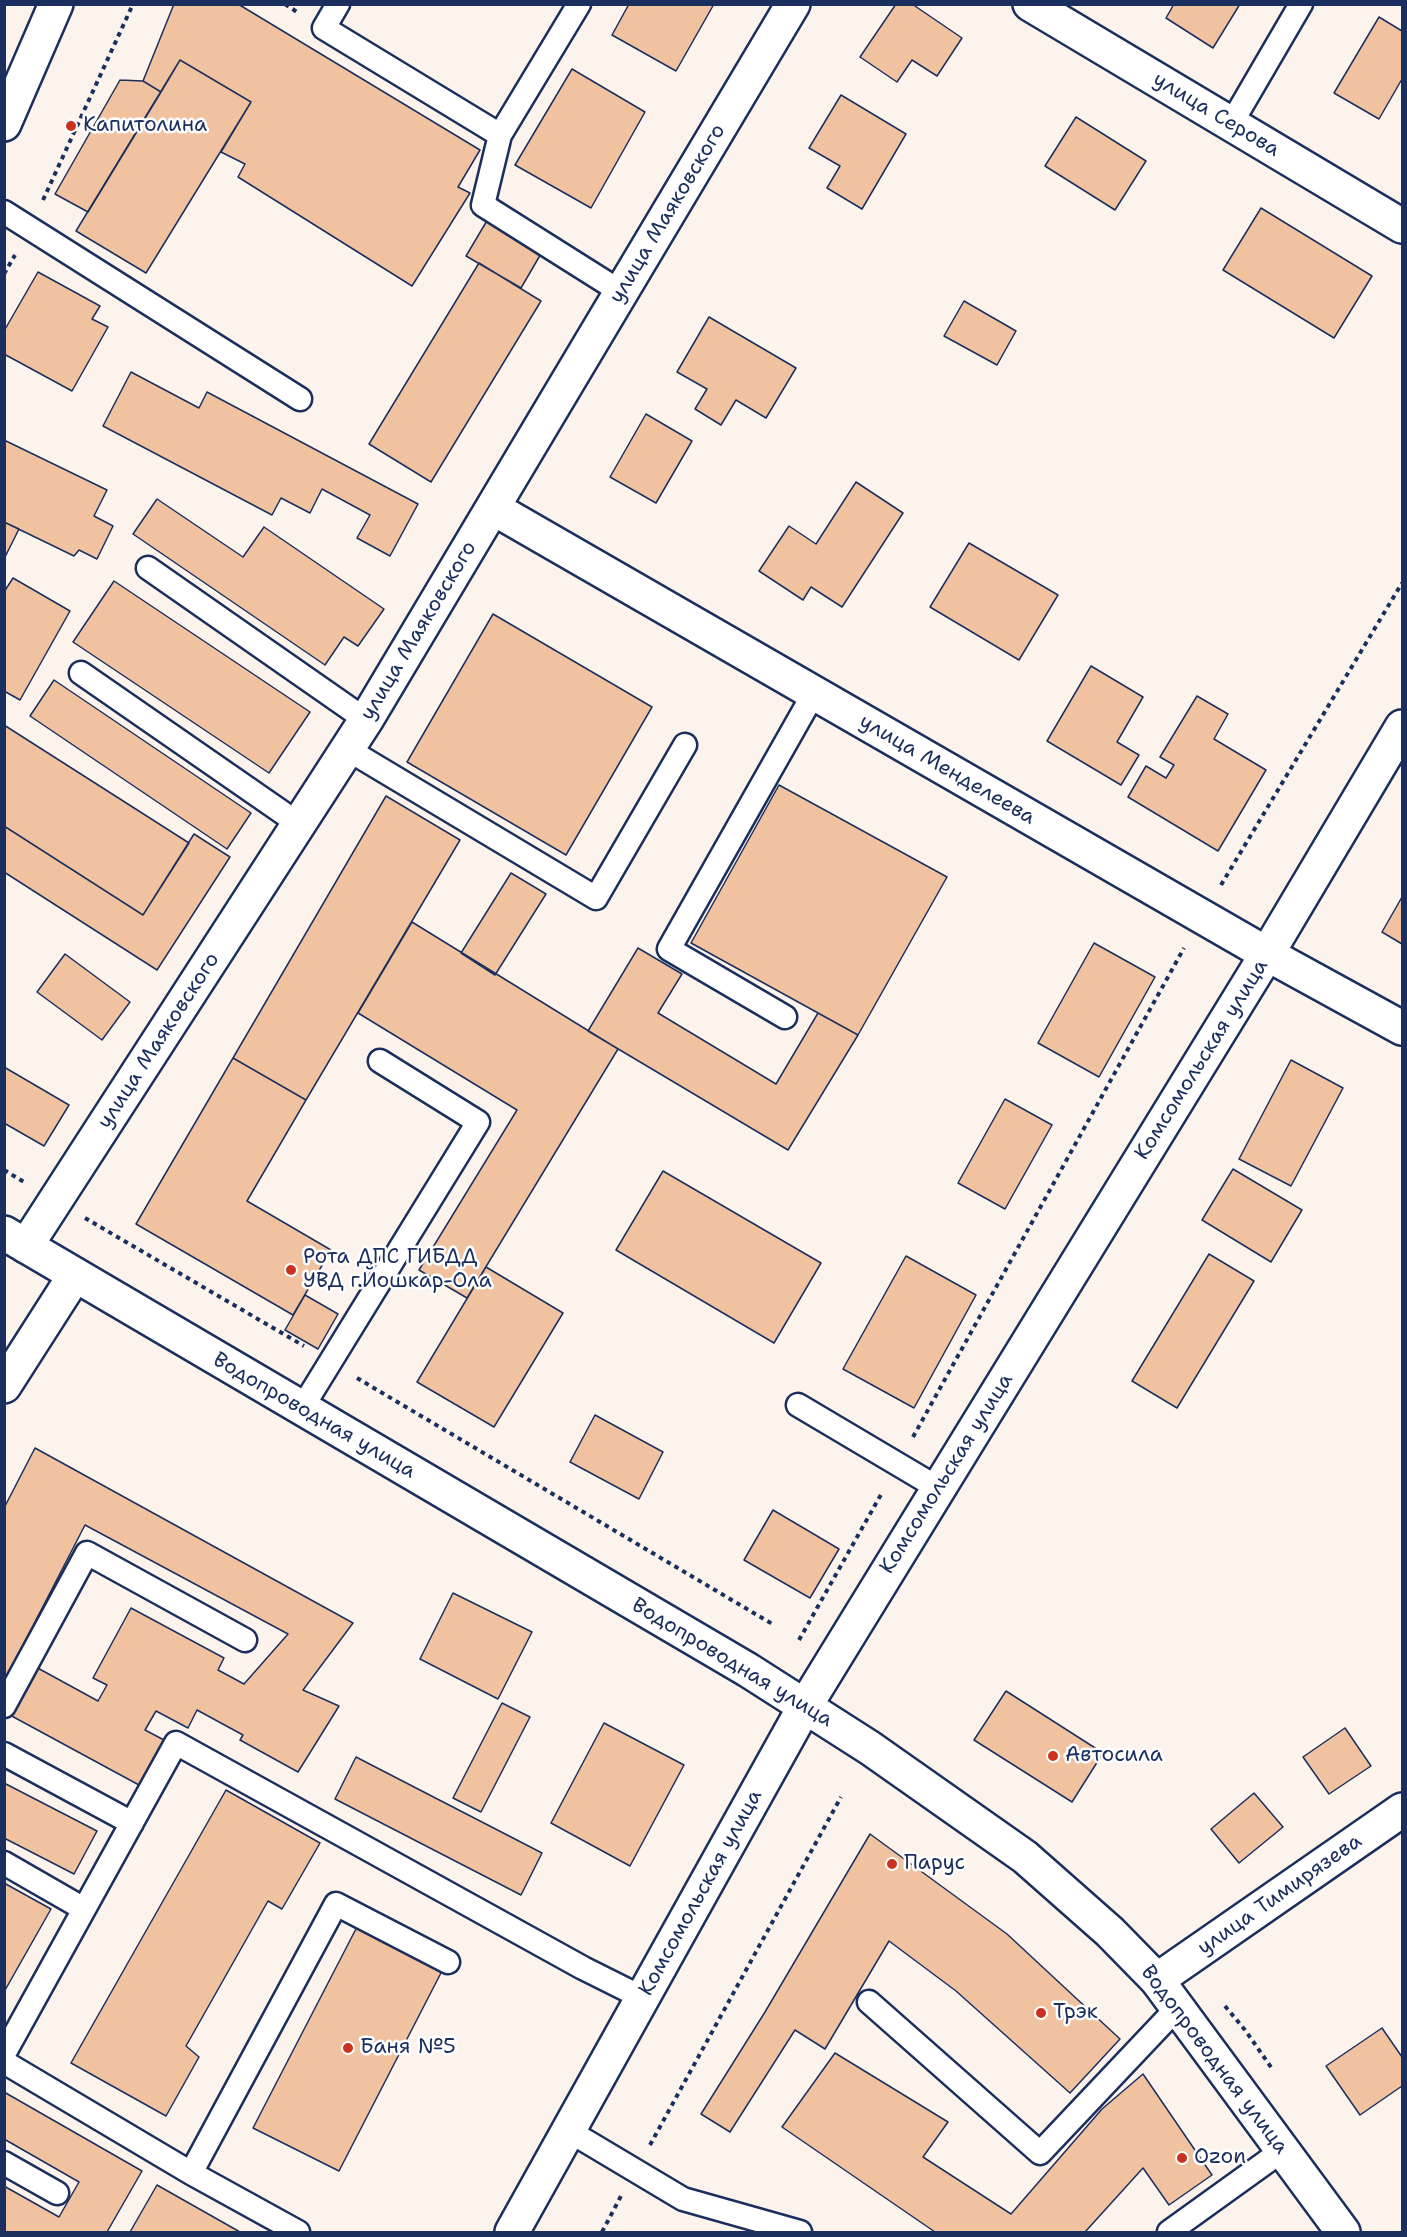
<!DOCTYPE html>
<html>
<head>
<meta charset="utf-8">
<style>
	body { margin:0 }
	#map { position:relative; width:1407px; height:2237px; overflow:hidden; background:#fcf3ec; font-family:"Shantell Sans",sans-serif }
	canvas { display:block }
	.frame { position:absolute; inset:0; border:6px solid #1b2f5e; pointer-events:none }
</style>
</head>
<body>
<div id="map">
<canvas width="1407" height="2237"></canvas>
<div class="frame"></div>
</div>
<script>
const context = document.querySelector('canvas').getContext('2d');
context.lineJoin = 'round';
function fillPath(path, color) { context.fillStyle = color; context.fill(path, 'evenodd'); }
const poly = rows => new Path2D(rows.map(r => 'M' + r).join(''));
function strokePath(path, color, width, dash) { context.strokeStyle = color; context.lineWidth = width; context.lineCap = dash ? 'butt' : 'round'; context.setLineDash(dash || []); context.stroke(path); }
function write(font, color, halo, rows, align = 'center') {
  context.font = font + ' "Shantell Sans",sans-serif'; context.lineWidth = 5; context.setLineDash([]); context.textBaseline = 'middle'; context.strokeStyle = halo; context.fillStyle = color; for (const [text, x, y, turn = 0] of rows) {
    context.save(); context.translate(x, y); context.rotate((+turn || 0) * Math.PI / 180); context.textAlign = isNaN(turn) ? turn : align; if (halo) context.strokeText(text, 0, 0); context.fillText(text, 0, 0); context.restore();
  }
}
const building = poly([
	[174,4,238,4,480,150,458,187,470,193,412,286,238,177,245,164,221,152,251,102,180,60,161,92,143,81,174,4],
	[629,4,714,4,676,71,612,35,629,4],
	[896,4,912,4,962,38,937,76,912,60,897,82,860,57,896,4],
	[1174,4,1240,4,1213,48,1166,18,1174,4],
	[1379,17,1402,31,1402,79,1379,119,1334,93,1379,17],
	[180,60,251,102,146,273,76,231,180,60],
	[572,69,645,112,591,208,515,165,572,69],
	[120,80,143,81,161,92,88,212,55,194,120,80],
	[841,95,906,134,862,209,827,188,840,166,809,148,841,95],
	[1076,117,1146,161,1115,210,1045,166,1076,117],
	[1261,208,1372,276,1334,338,1223,270,1261,208],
	[488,219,542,252,521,288,466,256,488,219],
	[479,263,541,301,431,482,369,444,479,263],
	[38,272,100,306,92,319,108,327,72,391,4,354,4,331,38,272],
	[964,301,1016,331,997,365,944,336,964,301],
	[709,317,796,368,766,418,736,400,721,425,695,409,707,389,677,372,709,317],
	[131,372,199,408,207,392,418,504,390,556,357,538,370,515,322,489,310,513,281,498,272,515,103,426,131,372],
	[646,414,692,441,656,503,610,477,646,414],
	[4,440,107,490,94,516,113,526,97,559,79,550,74,556,4,522,4,440],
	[856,482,903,513,842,607,811,587,803,600,759,571,789,526,816,544,856,482],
	[157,499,243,557,264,527,384,609,358,646,344,637,325,665,133,534,157,499],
	[4,522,19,529,5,557,4,557,4,522],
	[969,543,1058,595,1019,660,930,607,969,543],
	[13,578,70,611,20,700,4,691,4,592,13,578],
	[114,581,310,712,269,773,73,642,114,581],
	[493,614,652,707,566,855,407,762,493,614],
	[1091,666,1143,697,1117,742,1139,755,1121,785,1047,741,1091,666],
	[54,680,251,813,227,849,30,716,54,680],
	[1197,696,1228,714,1214,739,1266,770,1218,851,1128,797,1146,766,1166,778,1174,765,1160,757,1197,696],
	[4,725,189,843,143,915,4,826,4,725],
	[779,785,947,877,858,1035,691,943,779,785],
	[386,796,460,840,306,1100,233,1058,386,796],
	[4,826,143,915,194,834,230,857,157,970,4,872,4,826],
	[511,873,546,894,495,975,461,953,511,873],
	[1402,897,1402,944,1382,932,1402,897],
	[412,922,618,1049,467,1298,419,1270,517,1110,358,1013,412,922],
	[1094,943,1155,977,1099,1077,1038,1043,1094,943],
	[638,948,682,974,658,1013,776,1084,818,1013,858,1035,788,1150,588,1031,638,948],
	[65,954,130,1002,102,1040,37,992,65,954],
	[233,1058,306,1100,247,1201,331,1250,293,1315,136,1224,233,1058],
	[1291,1060,1343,1088,1291,1186,1239,1159,1291,1060],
	[4,1067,69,1105,44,1146,4,1123,4,1067],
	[1005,1099,1052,1125,1005,1209,958,1183,1005,1099],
	[1233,1169,1302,1210,1271,1262,1202,1220,1233,1169],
	[663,1171,821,1263,774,1343,616,1250,663,1171],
	[1209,1254,1254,1281,1177,1408,1132,1381,1209,1254],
	[906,1256,976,1295,914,1408,843,1369,906,1256],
	[486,1267,563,1313,494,1427,417,1382,486,1267],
	[305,1295,338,1314,318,1349,285,1330,305,1295],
	[595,1415,663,1452,639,1499,570,1462,595,1415],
	[35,1448,353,1623,303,1690,339,1706,298,1772,240,1740,243,1735,197,1710,188,1728,156,1711,145,1730,164,1740,139,1785,8,1714,34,1666,98,1701,107,1685,93,1678,131,1608,224,1658,218,1670,244,1684,288,1634,85,1525,4,1682,4,1508,35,1448],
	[773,1510,839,1549,810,1598,744,1560,773,1510],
	[453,1593,532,1632,498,1699,420,1659,453,1593],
	[1006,1691,1103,1753,1072,1802,974,1740,1006,1691],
	[502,1703,530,1717,481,1812,453,1798,502,1703],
	[604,1723,684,1765,630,1866,551,1823,604,1723],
	[1345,1728,1371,1766,1329,1794,1303,1757,1345,1728],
	[356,1757,542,1853,521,1895,335,1799,356,1757],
	[4,1783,97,1831,74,1874,4,1838,4,1783],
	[226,1790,320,1843,282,1909,268,1901,186,2046,199,2057,166,2116,71,2063,226,1790],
	[1254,1793,1283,1827,1239,1863,1211,1829,1254,1793],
	[870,1834,1007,1934,1120,2039,1070,2093,956,1991,889,1941,825,2049,795,2030,730,2132,701,2114,765,2012,870,1834],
	[4,1883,51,1909,4,1992,4,1883],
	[358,1925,443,1969,339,2171,253,2128,358,1925],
	[1382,2028,1402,2057,1402,2086,1360,2115,1326,2066,1382,2028],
	[835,2053,948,2122,923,2157,1011,2214,1102,2109,1143,2074,1212,2175,1169,2205,1143,2168,1085,2232,935,2232,782,2127,835,2053],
	[4,2092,142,2171,107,2232,4,2232,4,2186,59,2217,79,2182,4,2139,4,2092],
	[157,2185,240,2232,130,2232,157,2185]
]);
const path = poly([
	[285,4,297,12],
	[43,200,133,4],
	[4,274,15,255],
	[1221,885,1402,583],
	[4,1170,24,1182],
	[85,1218,304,1346],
	[357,1378,774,1625],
	[913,1437,1184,948],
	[799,1640,883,1491],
	[1225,2006,1245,2030,1273,2070],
	[650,2145,841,1797],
	[602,2232,621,2196]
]);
const service = poly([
	[338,4,324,28,500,135],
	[579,4,500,135,483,205,621,292],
	[1231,124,1301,4],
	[4,212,300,399],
	[148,568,366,720],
	[81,673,299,824],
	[347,749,596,898,685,745],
	[785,1017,669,949,814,693],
	[798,1405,938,1488],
	[302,1408,478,1122,380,1061],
	[4,1706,87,1553,245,1640],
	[4,1754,132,1823],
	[4,1863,84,1909],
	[869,2002,1040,2153,1178,2007],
	[4,2054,176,1743,583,1968,643,1998],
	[4,2062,191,2173],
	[569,2131,683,2199,800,2232],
	[4,2163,57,2193],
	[298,2232,191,2173,336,1904,448,1962],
	[1169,2232,1283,2150]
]);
const minor = poly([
	[493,508,1267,954,1402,1028],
	[26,1246,366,720,793,4],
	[4,1386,75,1275],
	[1157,1980,1402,1810]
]);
const tertiary = poly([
	[4,124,56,4]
]);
const secondary = poly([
	[1030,4,1402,226],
	[512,2232,805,1706,1267,954,1402,727]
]);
const primary = poly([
	[4,1233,748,1670,870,1748,1025,1857,1110,1932,1157,1980,1343,2232]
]);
const markers = [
	[71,126,6,"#c8321e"],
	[291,1270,6,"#c8321e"],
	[1053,1756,6,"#c8321e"],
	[892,1864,6,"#c8321e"],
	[1041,2013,6,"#c8321e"],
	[348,2048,6,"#c8321e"],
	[1182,2158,6,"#c8321e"]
];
const streetNames = [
	["улица Серова",1216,115,31],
	["улица Маяковского",668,214,-59],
	["улица Маяковского",419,631,-59],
	["улица Менделеева",947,770,30],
	["улица Маяковского",159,1041,-57],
	["Комсомольская улица",1202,1060,-58],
	["Водопроводная улица",314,1416,30],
	["Комсомольская улица",947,1474,-58],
	["Водопроводная улица",732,1663,31],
	["Комсомольская улица",701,1893,-61],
	["улица Тимирязева",1280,1895,-35],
	["Водопроводная улица",1214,2060,53]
];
const poiNames = [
	["Капитолина",83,126],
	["Рота ДПС ГИБДД",303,1258],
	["УВД г.Йошкар-Ола",303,1282],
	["Автосила",1065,1756],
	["Парус",904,1864],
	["Трэк",1053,2013],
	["Баня №5",360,2048],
	["Ozon",1194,2158]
];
fillPath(building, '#f0c2a0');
strokePath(building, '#1b2f5e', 1.5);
strokePath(service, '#1b2f5e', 27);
strokePath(minor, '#1b2f5e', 38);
strokePath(tertiary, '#1b2f5e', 38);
strokePath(secondary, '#1b2f5e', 38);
strokePath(primary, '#1b2f5e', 38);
strokePath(path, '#1b2f5e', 4, [4.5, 4.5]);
strokePath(service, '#fff', 22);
strokePath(minor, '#fff', 33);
strokePath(tertiary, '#fff', 33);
strokePath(secondary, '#fff', 33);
strokePath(primary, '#fff', 33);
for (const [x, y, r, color] of markers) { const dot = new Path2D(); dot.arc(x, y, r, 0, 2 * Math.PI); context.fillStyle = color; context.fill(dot); strokePath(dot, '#fff', 2); }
write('21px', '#1b2f5e', '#fff', streetNames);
write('21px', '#1b2f5e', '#fff', poiNames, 'left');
</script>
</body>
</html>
